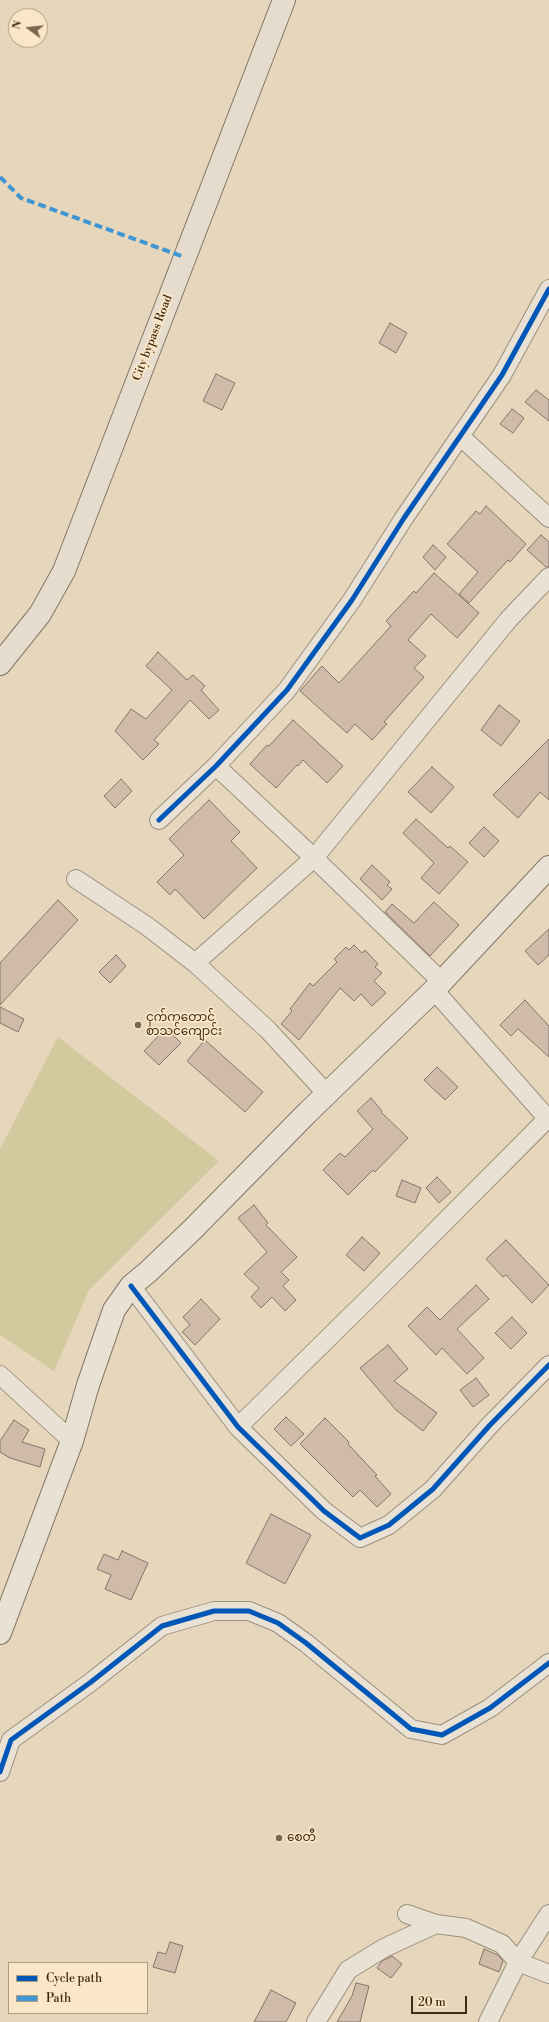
<!DOCTYPE html>
<html>
<head>
<meta charset="utf-8">
<style>
	body { margin:0 }
	#map { position:relative; width:549px; height:2022px; overflow:hidden; background:#e6d6bc; font-family:"Libre Bodoni",serif }
	canvas { display:block }
	.legend { position:absolute; left:8px; top:1962px; width:140px; height:52px; box-sizing:border-box; background:#fae7c8; border:1px solid #b09c7f; margin:0; padding:5px 7px; list-style:none; font-size:12px; color:#422b12 }
	.legend li { display:flex; align-items:center; gap:8px; height:20px }
	.legend b { width:20px; border:1px solid #b09c7f }
	.north { position:absolute; left:8px; top:8px; width:40px; height:40px; box-sizing:border-box; background:#fae7c8; border:1px solid #b09c7f; border-radius:50%; rotate:285deg; font-size:11px; font-weight:700; line-height:16px; text-align:center; color:#422b12 }
	.north::after { content:''; display:block; margin:auto; width:14px; height:18px; background:#7b674e; clip-path:polygon(50% 0,100% 100%,50% 72%,0 100%) }
	.scale { position:absolute; left:411px; top:1996px; width:56px; height:18px; box-sizing:border-box; border:2px solid #422b12; border-top:0; padding-left:5px; font-size:12px; line-height:14px; white-space:nowrap; color:#422b12; -webkit-text-stroke:3px #fae7c8; paint-order:stroke }
</style>
</head>
<body>
<div id="map">
<canvas width="549" height="2022"></canvas>
<ul class="legend">
<li><b style="height:5px;background:#0057b8"></b>Cycle path</li>
<li><b style="height:5px;background:#3f96d3"></b>Path</li>
</ul>
<div class="north">N</div>
<div class="scale">20 m</div>
</div>
<script>
const context = document.querySelector('canvas').getContext('2d');
context.lineJoin = 'round';
function fillPath(path, color) { context.fillStyle = color; context.fill(path, 'evenodd'); }
const poly = rows => new Path2D(rows.map(r => 'M' + r).join(''));
function strokePath(path, color, width, dash) { context.strokeStyle = color; context.lineWidth = width; context.lineCap = dash ? 'butt' : 'round'; context.setLineDash(dash || []); context.stroke(path); }
function write(font, color, halo, rows, align = 'center') {
  context.font = font + ' "Libre Bodoni","Noto Sans Myanmar",serif'; context.lineWidth = 3.5; context.setLineDash([]); context.textBaseline = 'middle'; context.strokeStyle = halo; context.fillStyle = color; for (const [text, x, y, turn = 0] of rows) {
    context.save(); context.translate(x, y); context.rotate((+turn || 0) * Math.PI / 180); context.textAlign = isNaN(turn) ? turn : align; if (halo) context.strokeText(text, 0, 0); context.fillText(text, 0, 0); context.restore();
  }
}
const green = poly([
	[58,1037,219,1161,89,1290,54,1371,0,1335,0,1149]
]);
const building = poly([
	[390,323,407,333,396,353,379,343,390,323],
	[216,374,235,383,222,410,203,401,216,374],
	[536,390,549,400,549,421,525,402,536,390],
	[512,409,524,418,513,433,500,424,512,409],
	[486,506,526,544,510,562,508,560,469,603,459,594,478,572,447,544,476,511,480,514,486,506],
	[541,535,549,542,549,567,546,567,527,550,541,535],
	[433,545,446,557,435,570,423,557,433,545],
	[434,573,479,613,457,638,431,614,408,640,426,656,414,668,424,677,384,722,387,724,372,740,355,724,347,733,300,691,322,666,339,683,391,626,386,621,414,591,416,593,434,573],
	[158,652,187,680,193,675,205,686,201,690,219,710,209,719,190,700,154,740,159,744,143,760,115,731,131,709,146,719,172,690,146,666,158,652],
	[499,705,520,721,501,746,481,730,499,705],
	[293,720,343,766,327,783,303,760,298,766,297,765,276,788,250,764,267,745,269,746,293,720],
	[549,739,549,800,540,792,518,818,493,795,549,739],
	[432,767,454,787,431,813,408,792,432,767],
	[121,779,132,791,115,808,104,796,121,779],
	[209,800,240,832,231,841,257,868,204,919,175,889,170,895,157,882,184,855,169,839,209,800],
	[416,819,448,848,450,846,468,862,439,894,421,878,434,863,403,833,416,819],
	[484,827,499,841,484,857,469,843,484,827],
	[372,865,390,882,387,885,392,889,382,900,360,879,372,865],
	[58,900,78,920,0,1005,0,963,58,900],
	[434,902,459,925,430,956,385,912,392,904,414,923,434,902],
	[549,929,549,955,538,965,525,951,549,929],
	[354,945,362,953,365,950,378,964,375,967,382,973,374,981,386,993,372,1006,361,994,354,1001,340,988,299,1040,281,1024,292,1011,290,1009,310,983,313,986,337,962,334,959,346,947,349,950,354,945],
	[116,955,126,966,110,983,99,972,116,955],
	[525,1000,549,1026,549,1057,518,1029,511,1036,500,1025,525,1000],
	[0,1007,24,1019,18,1032,0,1023,0,1007],
	[166,1028,181,1043,159,1065,144,1051,166,1028],
	[205,1040,263,1092,245,1112,187,1061,205,1040],
	[437,1067,458,1087,445,1100,424,1080,437,1067],
	[371,1098,382,1111,381,1112,408,1138,375,1172,373,1170,348,1195,323,1170,340,1153,345,1157,373,1129,357,1111,371,1098],
	[437,1177,451,1192,439,1203,426,1188,437,1177],
	[402,1180,421,1188,415,1203,396,1196,402,1180],
	[254,1205,268,1223,266,1225,297,1257,281,1272,289,1280,283,1286,296,1300,285,1311,272,1297,261,1308,251,1297,259,1288,244,1274,267,1252,238,1218,254,1205],
	[362,1237,380,1253,364,1271,346,1255,362,1237],
	[506,1240,549,1285,532,1303,506,1275,503,1277,486,1259,506,1240],
	[476,1285,489,1299,457,1329,484,1358,467,1374,442,1348,436,1355,408,1326,427,1307,440,1320,476,1285],
	[201,1299,220,1319,195,1345,182,1332,190,1325,183,1317,201,1299],
	[512,1317,527,1333,511,1349,495,1333,512,1317],
	[388,1345,408,1369,394,1381,437,1413,423,1431,396,1410,360,1368,388,1345],
	[476,1378,489,1395,473,1407,460,1390,476,1378],
	[286,1417,304,1434,291,1446,274,1429,286,1417],
	[325,1418,349,1442,348,1444,377,1475,375,1476,391,1494,377,1507,360,1490,353,1497,300,1444,325,1418],
	[14,1420,29,1430,22,1442,45,1449,40,1467,10,1458,0,1452,0,1441,14,1420],
	[271,1514,311,1535,285,1584,246,1563,271,1514],
	[122,1551,148,1563,131,1600,105,1589,111,1575,97,1569,104,1554,118,1560,122,1551],
	[170,1942,183,1946,175,1973,153,1967,158,1952,166,1954,170,1942],
	[484,1949,498,1955,503,1961,499,1972,479,1964,484,1949],
	[392,1956,402,1964,391,1978,377,1968,382,1961,392,1956],
	[356,1983,369,1986,360,2022,337,2022,352,1996,356,1983],
	[271,1990,296,2003,286,2022,254,2022,271,1990]
]);
const minor = poly([
	[460,436,549,518],
	[216,766,314,858,442,982],
	[159,820,216,766,287,690,352,600,404,518,502,375,549,289],
	[76,879,147,926,195,963,268,1030,327,1094],
	[195,963,314,858,509,619,549,577],
	[434,990,549,1120],
	[131,1286,238,1427,324,1511,360,1538,389,1525,433,1489,490,1425,549,1365],
	[0,1375,72,1441],
	[238,1427,374,1293,549,1117],
	[0,1772,11,1740,91,1682,162,1626,214,1611,249,1611,278,1623,306,1643,411,1729,442,1735,490,1708,549,1663],
	[407,1914,436,1924,466,1928,502,1944,518,1962,549,1974],
	[316,2022,348,1970,384,1948,436,1924],
	[488,2022,518,1962,549,1914]
]);
const secondary = poly([
	[0,1633,72,1441,88,1385,114,1310,131,1286,149,1271,192,1230,307,1113,434,990,549,867]
]);
const primary = poly([
	[0,664,40,614,64,571,284,0]
]);
const quiet = poly([
	[0,177,21,198,184,257]
]);
const cycleway = poly([
	[159,820,216,766,287,690,352,600,404,518,502,375,549,289],
	[131,1286,238,1427,324,1511,360,1538,389,1525,433,1489,490,1425,549,1365],
	[0,1772,11,1740,91,1682,162,1626,214,1611,249,1611,278,1623,306,1643,411,1729,442,1735,490,1708,549,1663]
]);
const markers = [
	[138,1025,4,"#7b674e"],
	[279,1838,4,"#7b674e"]
];
const streetNames = [
	["City bypass Road",153,338,-69]
];
const poiNames = [
	["ငှက်ကတောင်",146,1018],
	["စာသင်ကျောင်း",146,1032],
	["စေတီ",287,1838]
];
fillPath(green, '#d2c99e');
fillPath(building, '#d0baa9');
strokePath(building, '#837767', 1);
strokePath(minor, '#9b8f7d', 20);
strokePath(secondary, '#837767', 24);
strokePath(primary, '#837767', 24);
strokePath(minor, '#e9e1d4', 18);
strokePath(secondary, '#e9e1d4', 22);
strokePath(primary, '#e5dccd', 22);
strokePath(quiet, '#3f96d3', 4, [8, 4]);
strokePath(cycleway, '#0057b8', 5);
for (const [x, y, r, color] of markers) { const dot = new Path2D(); dot.arc(x, y, r, 0, 2 * Math.PI); context.fillStyle = color; context.fill(dot); strokePath(dot, '#fae7c8', 1.5); }
write('12px', '#422b12', '#fae7c8', streetNames);
write('12px', '#422b12', '#fae7c8', poiNames, 'left');
</script>
</body>
</html>
